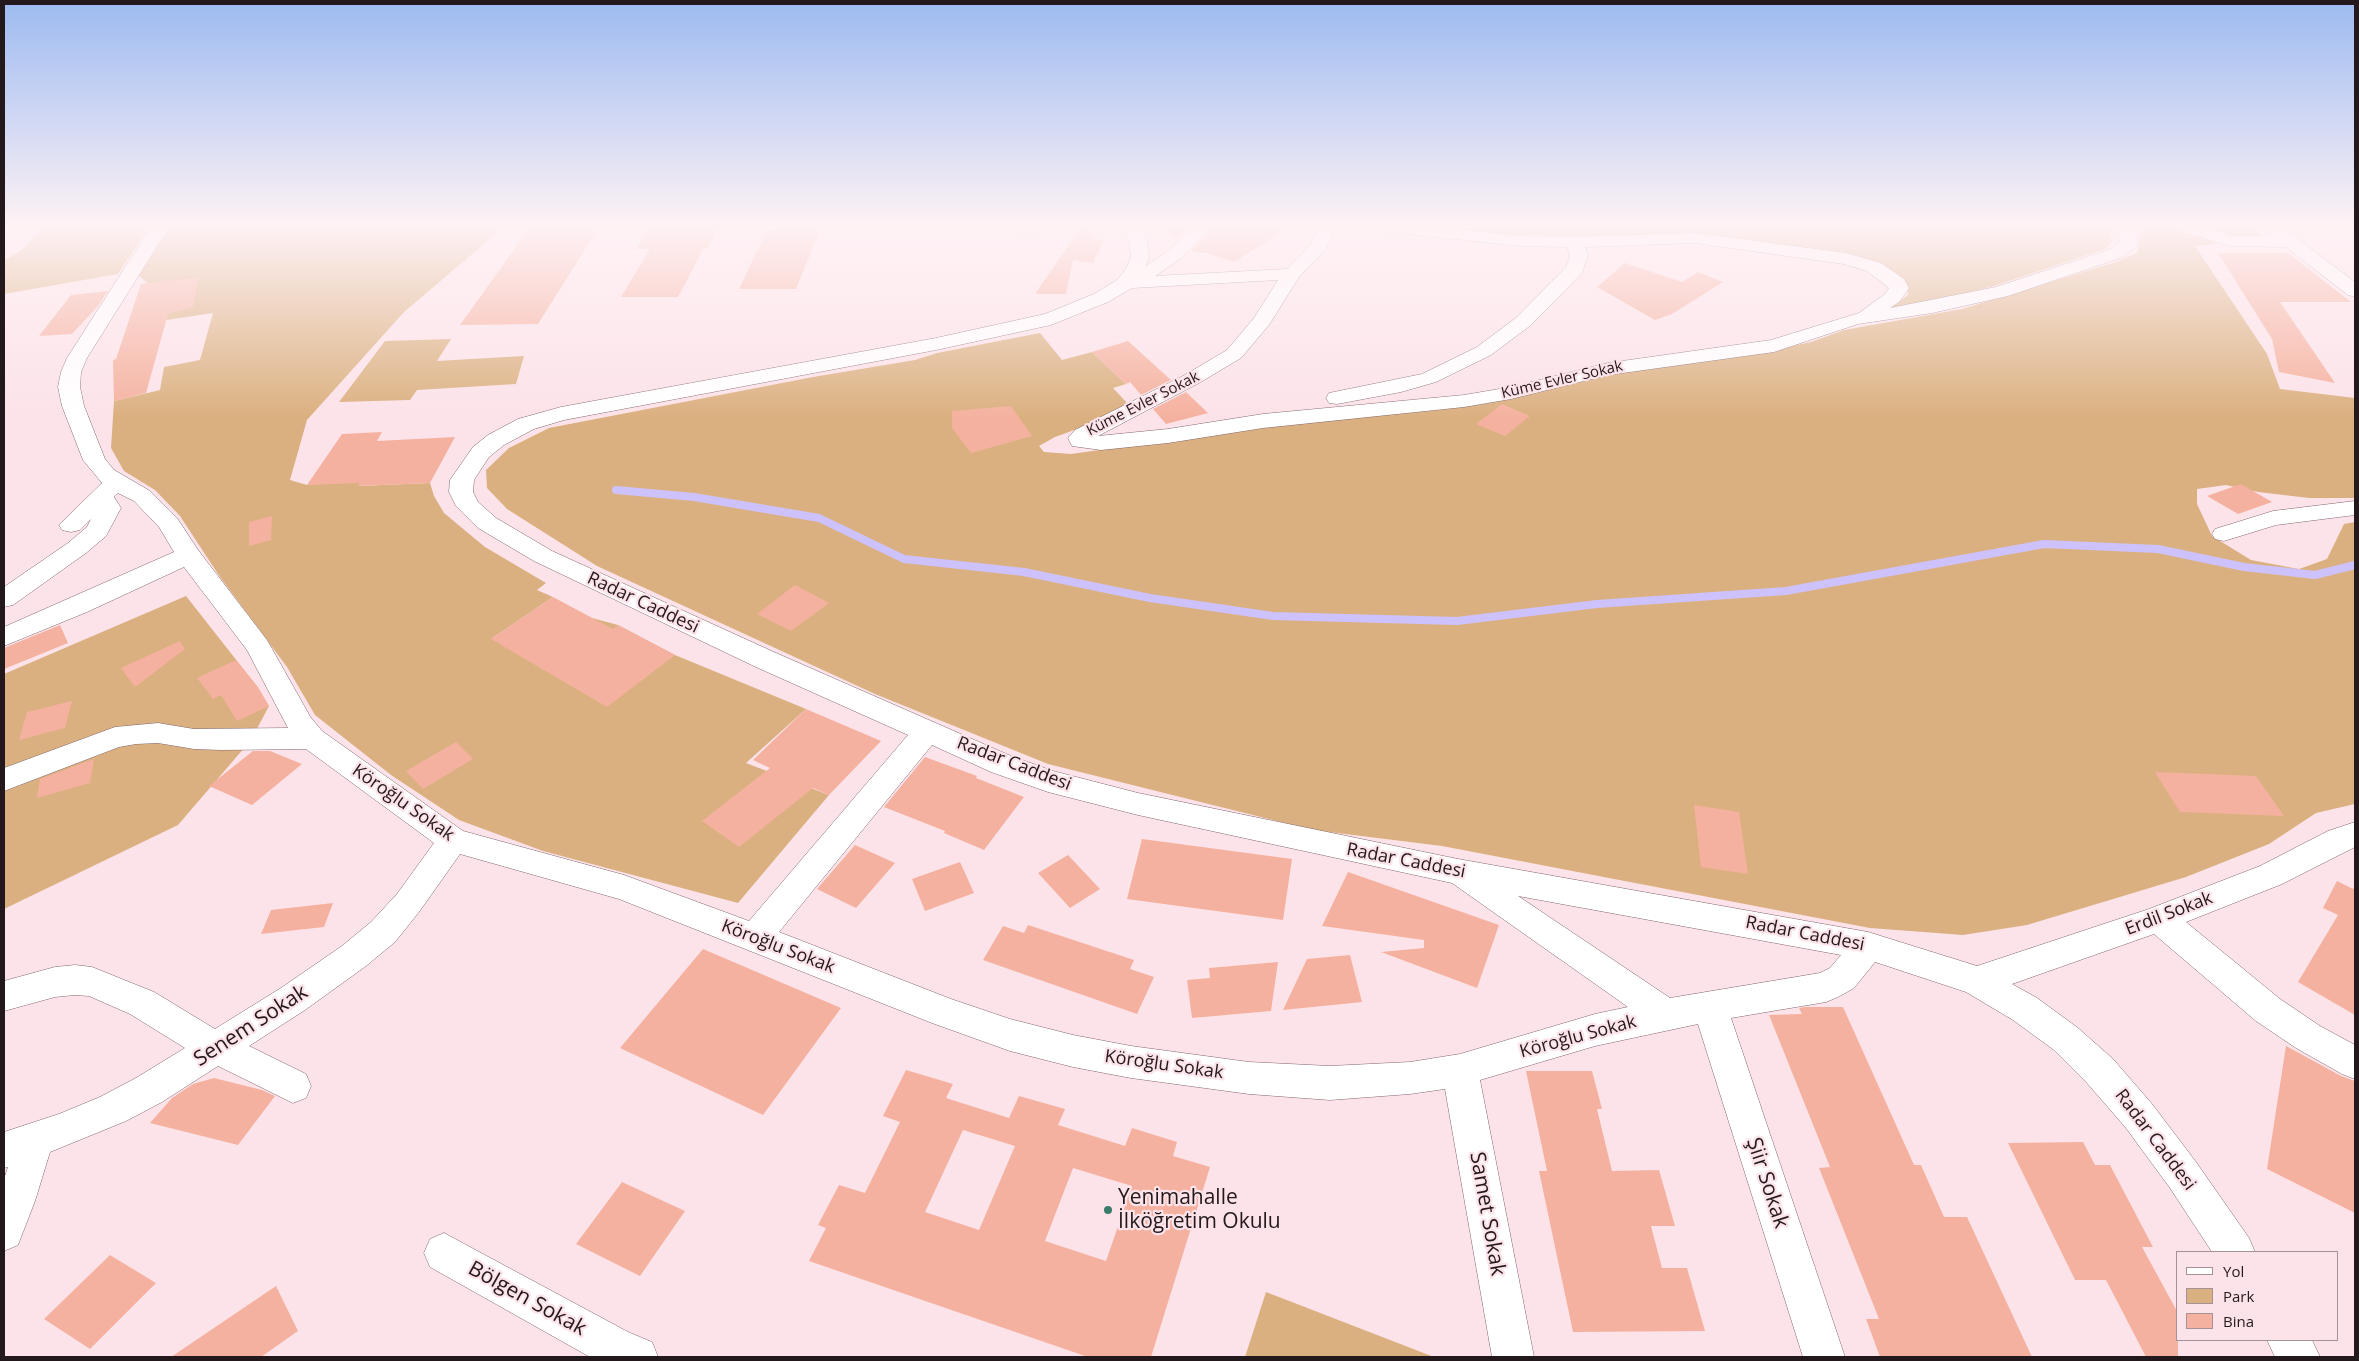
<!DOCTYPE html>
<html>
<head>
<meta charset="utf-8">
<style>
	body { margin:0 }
	#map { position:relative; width:2359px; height:1361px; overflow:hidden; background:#fce3e9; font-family:"Open Sans",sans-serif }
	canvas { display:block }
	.frame { position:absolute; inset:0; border:5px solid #23181b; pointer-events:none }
	.legend { position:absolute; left:2176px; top:1251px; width:162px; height:90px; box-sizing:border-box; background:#fce3e9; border:1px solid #a59297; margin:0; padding:6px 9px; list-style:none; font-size:15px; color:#23181b }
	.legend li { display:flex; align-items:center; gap:10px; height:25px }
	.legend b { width:25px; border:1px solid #a59297 }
</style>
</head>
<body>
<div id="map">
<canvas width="2359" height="1361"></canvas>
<div class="frame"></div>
<ul class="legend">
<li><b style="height:6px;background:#fff"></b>Yol</li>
<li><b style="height:14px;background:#dbb080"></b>Park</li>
<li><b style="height:14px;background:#f5b19f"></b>Bina</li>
</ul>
</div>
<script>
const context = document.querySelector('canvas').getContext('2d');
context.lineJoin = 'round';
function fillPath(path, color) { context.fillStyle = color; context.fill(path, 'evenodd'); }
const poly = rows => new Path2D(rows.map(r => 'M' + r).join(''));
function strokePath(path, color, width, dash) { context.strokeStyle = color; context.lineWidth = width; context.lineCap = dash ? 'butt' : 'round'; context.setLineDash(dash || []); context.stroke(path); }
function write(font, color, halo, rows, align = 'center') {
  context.font = font + ' "Open Sans",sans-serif'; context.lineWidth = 4.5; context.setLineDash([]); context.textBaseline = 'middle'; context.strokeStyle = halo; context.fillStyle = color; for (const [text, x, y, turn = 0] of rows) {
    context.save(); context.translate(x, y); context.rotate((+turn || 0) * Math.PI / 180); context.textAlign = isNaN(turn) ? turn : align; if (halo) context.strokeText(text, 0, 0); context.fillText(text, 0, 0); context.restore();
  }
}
const green = poly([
	[43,227,149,227,118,274,4,294,4,260,22,250],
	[171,227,504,227,404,312,307,420,290,480,307,485,361,481,359,486,430,483,434,496,444,513,485,547,546,583,537,590,553,597,491,639,592,618,618,625,675,655,806,709,746,763,829,795,738,903,543,851,459,820,391,775,315,715,287,667,220,577,180,516,155,490,124,471,111,448,114,401,160,390,164,367,200,360,213,313,167,320,166,299,138,275],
	[1426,227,2110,227,2112,242,2105,249,1994,286,1924,304,1887,310,1908,295,1907,284,1895,272,1876,262,1631,236,1498,235],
	[2141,227,2176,227,2201,235,2217,244,2195,246,2267,354,2280,389,2355,398,2355,498,2309,498,2258,492,2226,485,2197,489,2197,504,2212,536,2251,560,2299,569,2327,559,2344,524,2355,522,2355,804,2316,813,2269,844,2186,877,2027,925,1963,935,1870,928,1442,846,1313,830,1048,764,875,694,597,566,507,509,487,488,486,470,509,448,549,428,813,377,915,360,937,353,1040,333,1062,360,1092,352,1126,384,1113,388,1128,404,1099,421,1055,437,1039,446,1044,452,1071,454,1284,424,1437,410,1495,400,1618,371,1759,353,1811,342,1844,330,1962,309,2116,262,2137,253,2140,243,2139,232],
	[2198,227,2251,227,2259,233,2258,236,2236,238],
	[451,339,437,361,524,356,516,384,417,390,410,400,339,402,385,341],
	[186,596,252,680,269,706,251,740,178,825,4,909,4,674],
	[1266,1292,1434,1357,1245,1357]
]);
const stream = poly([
	[616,490,694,497,819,518,904,559,1024,572,1150,598,1273,616,1457,621,1597,604,1786,591,2044,544,2158,549,2244,567,2315,575,2355,565]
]);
const building = poly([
	[530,227,599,227,538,324,460,325],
	[649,227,719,227,708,248,704,248,678,297,621,297,650,249,636,249],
	[776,227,821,227,796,289,739,289,767,230,774,230],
	[1081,227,1092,227,1093,239,1104,240,1093,263,1073,260,1066,294,1035,294],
	[1161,227,1189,227,1177,239],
	[1214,227,1289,227,1234,262,1203,252,1201,253,1191,251],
	[2218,253,2288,253,2351,302,2280,302,2335,383,2279,372,2272,339],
	[1625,263,1682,282,1698,272,1723,282,1672,314,1655,320,1597,287],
	[199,277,193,307,168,314,146,393,114,401,113,360,116,359,141,284],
	[108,291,98,306,72,334,39,336,71,295],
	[1128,341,1171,380,1141,395,1130,382,1126,384,1092,352],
	[1186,392,1208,413,1166,424,1153,409],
	[1502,404,1530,416,1505,436,1476,424],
	[1011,406,1032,436,971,453,952,428,952,411],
	[382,432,377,441,455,437,430,483,358,486,360,483,307,485,342,434],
	[2241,484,2272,502,2238,514,2207,496],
	[272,516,271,540,249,546,249,522],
	[795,585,829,603,791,631,757,614],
	[553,597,613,629,618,625,675,655,607,707,491,639],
	[60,625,68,643,4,669,4,648],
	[180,641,185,649,135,687,121,668],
	[236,660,258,687,269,706,237,721,221,695,213,699,197,678],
	[72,701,65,728,19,740,27,712],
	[806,709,881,741,829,795,813,788,739,847,702,821,770,768,753,760],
	[456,742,473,759,423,789,406,771],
	[253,751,270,751,302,764,252,805,209,786],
	[925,757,977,776,976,778,1024,797,984,850,944,833,945,831,884,807],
	[94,759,90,783,37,798,40,779],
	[2155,772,2256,776,2284,816,2180,812],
	[1694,805,1739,812,1748,874,1701,867],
	[1142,839,1292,859,1283,920,1127,899],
	[855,845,895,863,856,908,817,889],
	[1068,855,1100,889,1070,908,1038,873],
	[960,862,974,893,925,911,912,879],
	[1348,872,1499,925,1477,988,1381,952,1424,948,1424,940,1322,926],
	[2337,881,2353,889,2355,885,2355,1015,2298,982,2338,915,2323,908],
	[333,903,324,927,261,934,271,910],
	[1028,925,1134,960,1130,969,1154,977,1137,1014,983,960,1003,926,1024,933],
	[703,949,841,1008,763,1115,620,1048],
	[1350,955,1362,1002,1283,1010,1307,959],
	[1278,962,1271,1011,1192,1018,1187,980,1210,978,1209,968],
	[1805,1007,1843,1007,1914,1165,1921,1165,1944,1217,1967,1217,2032,1357,1880,1357,1866,1319,1879,1319,1819,1168,1830,1167,1769,1015,1802,1014,1799,1008],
	[2286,1046,2341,1076,2355,1081,2355,1213,2267,1169],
	[906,1070,953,1084,946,1098,1009,1118,1019,1096,1065,1109,1058,1125,1125,1146,1132,1128,1177,1142,1173,1156,1210,1167,1151,1357,1088,1357,809,1261,826,1228,818,1225,839,1185,865,1193,900,1122,883,1116],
	[963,1130,1015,1146,979,1230,925,1212],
	[1073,1168,1132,1186,1106,1261,1045,1241],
	[1526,1071,1592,1071,1602,1109,1597,1109,1612,1171,1659,1170,1675,1226,1651,1226,1662,1268,1687,1268,1705,1331,1573,1332,1539,1171,1547,1171],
	[214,1078,262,1090,275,1096,238,1145,150,1123,172,1098,193,1084],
	[2083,1142,2095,1165,2110,1165,2153,1247,2142,1247,2178,1313,2178,1357,2146,1357,2106,1280,2075,1280,2008,1143],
	[622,1182,685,1211,640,1276,576,1244],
	[110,1255,156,1283,90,1349,44,1319],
	[276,1286,298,1331,261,1357,171,1357]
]);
const minor = poly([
	[151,227,169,227,87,358,81,372,80,387,84,406,105,459,114,470,150,491,177,518,198,550,267,640,311,718,322,731,463,831,624,875,749,921,908,735,756,667,534,561,478,528,456,506,449,492,450,480,473,447,488,435,518,419,561,407,936,338,1045,314,1094,294,1117,280,1126,269,1131,257,1129,240,1121,227,1139,227,1147,240,1149,257,1146,266,1168,251,1192,227,1212,227,1180,259,1155,276,1287,269,1311,244,1319,227,1337,227,1325,250,1299,277,1269,325,1241,358,1199,383,1098,436,1168,429,1263,414,1464,395,1511,387,1608,363,1771,340,1859,313,1885,294,1889,288,1867,271,1844,264,1695,243,1585,247,1588,255,1582,273,1531,325,1491,355,1436,382,1401,392,1337,404,1329,403,1326,398,1329,393,1422,374,1477,347,1517,317,1566,267,1570,255,1567,247,1519,246,1389,232,1383,231,1380,227,1441,227,1519,236,1574,237,1695,233,1846,253,1881,263,1904,279,1909,288,1899,302,1890,308,1996,287,2111,249,2120,242,2115,227,2133,227,2138,242,2137,246,2123,257,2008,296,1932,313,1858,324,1774,352,1608,375,1511,399,1464,407,1263,428,1168,443,1101,450,1072,446,1068,438,1075,430,1185,375,1227,350,1254,318,1278,280,1132,288,1108,302,1051,325,936,350,564,420,534,429,504,445,489,457,474,480,473,492,478,502,496,518,552,551,776,653,1011,756,1053,771,1138,793,1458,859,1868,932,1977,966,2149,909,2260,866,2328,831,2355,822,2355,847,2282,884,2186,922,2280,999,2320,1026,2355,1045,2355,1079,2342,1074,2296,1048,2256,1021,2154,934,2012,984,2037,998,2078,1028,2113,1059,2152,1104,2196,1162,2249,1238,2255,1252,2212,1252,2170,1188,2126,1128,2087,1083,2054,1050,2013,1020,1966,992,1875,962,1854,988,1838,997,1826,1002,1731,1018,1845,1357,1803,1357,1698,1024,1595,1046,1480,1080,1534,1357,1492,1357,1445,1089,1410,1094,1330,1100,1249,1094,1131,1078,1073,1067,1010,1051,932,1023,619,899,460,854,419,912,395,942,366,966,305,1010,249,1046,306,1074,311,1086,306,1098,293,1103,218,1066,162,1102,126,1121,50,1152,35,1201,18,1245,4,1251,4,1179,8,1167,4,1168,4,1132,59,1114,100,1097,136,1078,185,1048,130,1014,89,996,75,995,55,997,4,1011,4,981,55,967,75,965,92,967,154,992,215,1029,281,988,342,946,371,922,397,894,434,843,306,749,221,750,194,749,158,743,136,744,119,747,4,791,4,768,115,727,158,723,194,729,288,728,247,650,184,567,87,612,4,646,4,627,174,552,159,527,134,501,118,493,114,497,121,508,106,536,86,553,13,605,4,607,4,587,68,543,87,527,91,519,80,530,71,532,62,530,59,525,102,483,83,460,62,406,58,387,61,372,67,358,151,227],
	[932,745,991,772,1048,792,1138,815,1452,883,1628,1007,1595,1014,1460,1054,1410,1062,1330,1066,1249,1062,1131,1046,1073,1035,1010,1019,951,999,779,932,932,745],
	[1518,896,1841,955,1830,968,1820,973,1670,998,1518,896],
	[1019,227,1037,227,1037,228,1034,232,1028,233,1022,232,1019,227],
	[2178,227,2206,227,2232,236,2271,236,2268,232,2271,228,2283,228,2355,282,2355,297,2348,295,2286,247,2230,246,2181,231,2178,227],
	[2355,501,2355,515,2276,525,2224,541,2215,539,2212,534,2215,529,2273,511,2355,501],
	[444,1233,628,1332,652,1342,658,1357,590,1357,430,1267,424,1253,430,1239,444,1233],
	[2267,1340,2312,1340,2320,1357,2275,1357,2267,1340]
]);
const markers = [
	[1108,1210,5,"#3c7c6a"]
];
const farStreetnames = [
	["Küme Evler Sokak",1562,380,-13],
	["Küme Evler Sokak",1143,404,-27]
];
const streetNames = [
	["Radar Caddesi",643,603,25],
	["Radar Caddesi",1014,764,21],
	["Köroğlu Sokak",403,803,35],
	["Radar Caddesi",1406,861,11],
	["Erdil Sokak",2169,914,-21],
	["Radar Caddesi",1805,934,11],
	["Köroğlu Sokak",778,947,21],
	["Köroğlu Sokak",1578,1037,-15],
	["Köroğlu Sokak",1164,1065,8],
	["Radar Caddesi",2155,1140,53]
];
const nearStreetnames = [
	["Senem Sokak",251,1026,-33],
	["Şiir Sokak",1767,1183,72],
	["Samet Sokak",1487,1214,80],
	["Bölgen Sokak",527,1299,29]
];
const nearPoinames = [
	["Yenimahalle",1118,1198],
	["İlköğretim Okulu",1118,1222]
];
fillPath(green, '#dbb080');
strokePath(stream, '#cdc2fe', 8);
fillPath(building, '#f5b19f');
strokePath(minor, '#82676e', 1);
fillPath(minor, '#fff');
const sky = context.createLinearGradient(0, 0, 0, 418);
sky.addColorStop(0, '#9dbaf1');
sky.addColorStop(0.54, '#fef2f5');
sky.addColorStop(1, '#fef2f500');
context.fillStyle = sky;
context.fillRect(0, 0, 2359, 418);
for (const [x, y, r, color] of markers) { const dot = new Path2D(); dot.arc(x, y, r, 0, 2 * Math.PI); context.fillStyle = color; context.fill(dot); strokePath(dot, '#fce3e9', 2); }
write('15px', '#23181b', '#fce3e9', farStreetnames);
write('18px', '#23181b', '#fce3e9', streetNames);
write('21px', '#23181b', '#fce3e9', nearStreetnames);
write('21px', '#23181b', '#fce3e9', nearPoinames, 'left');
</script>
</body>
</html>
